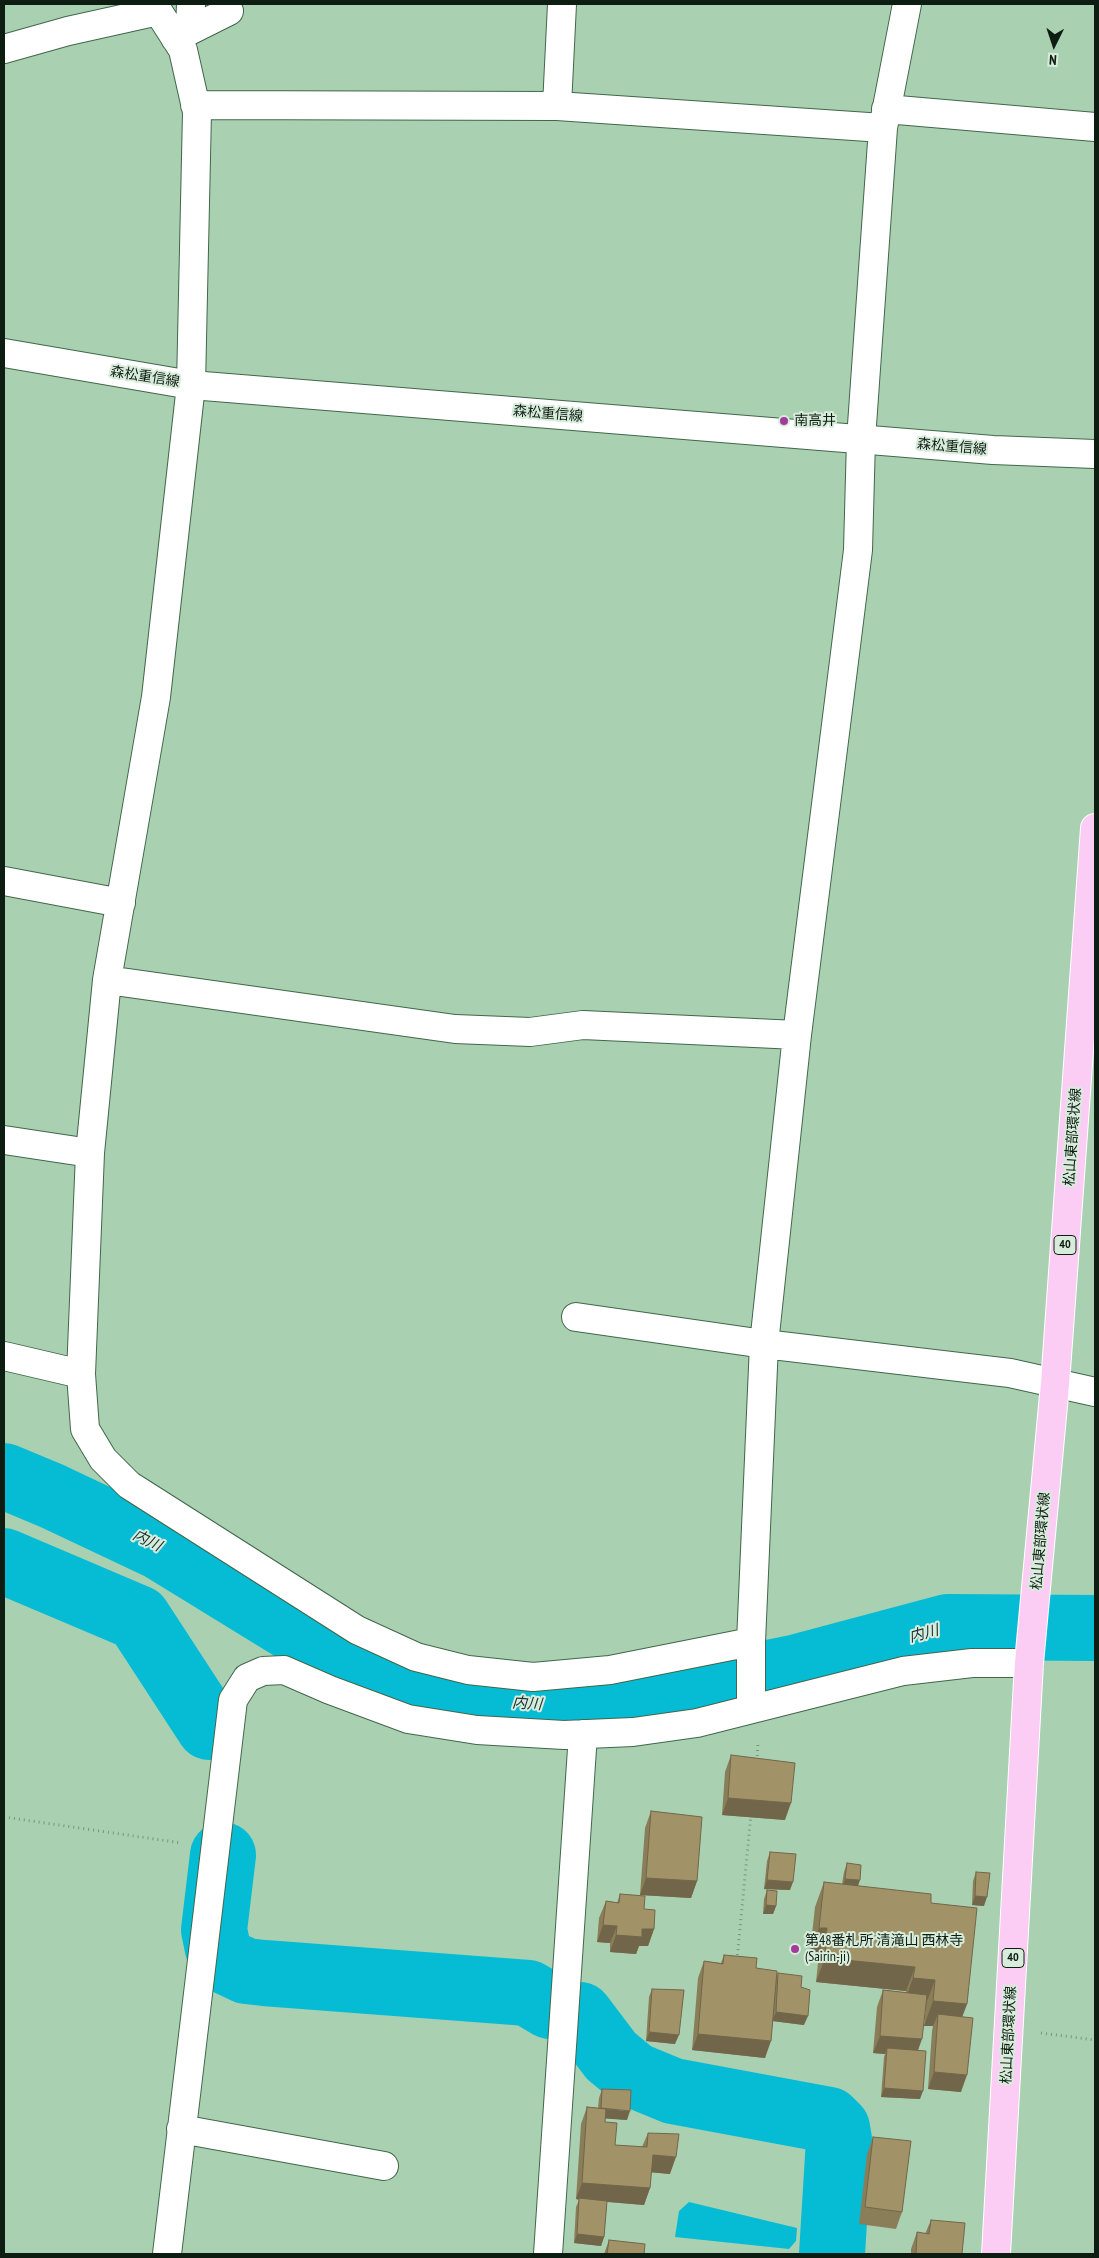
<!DOCTYPE html>
<html>
<head>
<meta charset="utf-8">
<style>
	body { margin:0 }
	#map { position:relative; width:1099px; height:2258px; overflow:hidden; background:#a9d1b1; font-family:"PT Sans Narrow",sans-serif }
	canvas { display:block }
	.frame { position:absolute; inset:0; border:5px solid #0e1d12; pointer-events:none }
	.north { position:absolute; left:1029px; top:20px; width:50px; height:50px; -webkit-text-stroke:4px #d8ecdb; paint-order:stroke; rotate:184deg; font-size:14px; font-weight:700; line-height:20px; text-align:center; color:#0e1d12 }
	.north::after { content:''; display:block; margin:auto; width:18px; height:22px; background:#0e1d12; clip-path:polygon(50% 0,100% 100%,50% 72%,0 100%) }
</style>
</head>
<body>
<div id="map">
<canvas width="1099" height="2258"></canvas>
<div class="frame"></div>
<div class="north">N</div>
</div>
<script>
const context = document.querySelector('canvas').getContext('2d');
context.lineJoin = 'round';
function fillPath(path, color) { context.fillStyle = color; context.fill(path, 'evenodd'); }
const poly = rows => new Path2D(rows.map(r => 'M' + r).join(''));
function strokePath(path, color, width, dash) { context.strokeStyle = color; context.lineWidth = width; context.lineCap = dash ? 'butt' : 'round'; context.setLineDash(dash || []); context.stroke(path); }
function write(font, color, halo, rows, align = 'center') {
  context.font = font + ' "PT Sans Narrow","Noto Sans JP",sans-serif'; context.lineWidth = 4; context.setLineDash([]); context.textBaseline = 'middle'; context.strokeStyle = halo; context.fillStyle = color; for (const [text, x, y, turn = 0] of rows) {
    context.save(); context.translate(x, y); context.rotate((+turn || 0) * Math.PI / 180); context.textAlign = isNaN(turn) ? turn : align; if (halo) context.strokeText(text, 0, 0); context.fillText(text, 0, 0); context.restore();
  }
}
const water = poly([
	[689,2202,797,2228,796,2241,789,2249,675,2237,679,2211]
]);
const river = poly([
	[4,1476,52,1496,160,1547,326,1649,448,1698,593,1708,798,1667,948,1627,1095,1628],
	[4,1561,138,1618,209,1727],
	[223,1855,214,1930,218,1949,227,1962,246,1971,264,1973,528,1993,550,2006],
	[580,2015,611,2056,634,2075,673,2091,829,2120,837,2128,839,2140,832,2254]
]);
const path = poly([
	[757,1761,758,1742],
	[4,1817,182,1843],
	[737,1960,751,1814],
	[1041,2033,1095,2040]
]);
const minor = poly([
	[149,4,158,11,183,50,197,112,191,385,156,697,107,980,90,1153,81,1374,85,1429,103,1459,129,1485,357,1630,416,1657,468,1670,533,1677,610,1670,751,1642],
	[190,30,191,4],
	[175,38,229,11],
	[4,49,68,31,158,11],
	[195,105,557,106,883,128],
	[557,106,562,4],
	[886,109,1095,127],
	[4,881,121,903],
	[107,980,455,1029,530,1032,583,1025,797,1035],
	[4,1140,90,1153],
	[576,1317,764,1344,1010,1373,1095,1392],
	[4,1356,81,1374],
	[751,1708,751,1642,764,1344,797,1035,858,550,861,439,883,128,907,4],
	[181,2129,384,2166],
	[167,2254,233,1700,247,1678,263,1671,284,1670,330,1690,408,1719,477,1730,564,1735,633,1732,697,1723,903,1671,972,1663,1029,1663],
	[548,2254,583,1734]
]);
const secondary = poly([
	[4,353,191,385,993,450,1095,454]
]);
const primary = poly([
	[996,2254,1029,1663,1055,1384,1095,828]
]);
const wall = poly([
	[731,1755,785,1820,722,1815,725,1772],
	[651,1811,697,1881,691,1898,640,1895,645,1828],
	[770,1852,790,1890,764,1889,767,1861],
	[847,1863,858,1886,931,1903,967,2004,962,2017,961,2092,928,2089,932,2031,933,2026,924,2026,926,2006,918,2050,920,2099,881,2097,884,2057,885,2054,873,2053,877,2007,883,1990,906,1993,906,1991,816,1982,819,1953,810,1952,815,1907,824,1882,842,1884,844,1872],
	[976,1872,984,1906,972,1905,973,1881],
	[767,1890,776,1906,773,1914,763,1914,764,1899],
	[620,1894,644,1909,654,1929,648,1946,639,1946,636,1954,610,1952,610,1943,597,1942,599,1918,606,1901,617,1903],
	[724,1955,777,1977,778,1973,801,1987,804,2025,773,2021,765,2058,692,2050,698,1978,704,1961,721,1963],
	[652,1989,675,2044,646,2041,649,1997],
	[602,2089,627,2120,605,2118,605,2122,615,2145,642,2147,648,2133,670,2174,651,2172,650,2188,644,2205,607,2202,604,2237,601,2246,574,2243,576,2207,579,2200,576,2199,581,2124,587,2107,598,2108,599,2098],
	[873,2137,902,2212,896,2229,859,2224,867,2154],
	[931,2220,962,2254,911,2254,911,2249,917,2232,925,2234],
	[609,2240,644,2254,604,2254]
]);
const shadedWall = poly([
	[728,1798,791,1803,785,1820,722,1815],
	[646,1878,697,1881,691,1898,640,1895],
	[845,1879,860,1880,857,1889,842,1888],
	[767,1880,793,1882,790,1890,764,1889],
	[975,1896,987,1897,984,1906,972,1905],
	[766,1905,776,1906,773,1914,763,1914],
	[603,1925,617,1926,610,1943,597,1942],
	[819,1928,827,1928,819,1953,810,1952],
	[642,1929,654,1929,648,1946,639,1946,636,1954,610,1952,616,1935],
	[825,1958,915,1967,906,1991,816,1982],
	[913,1978,935,1980,926,2004,904,2003],
	[933,2001,967,2004,958,2028,938,2014,933,2026,924,2026],
	[776,2012,808,2016,804,2025,772,2021],
	[649,2032,679,2035,675,2044,646,2041],
	[698,2034,771,2041,765,2058,692,2050],
	[880,2036,922,2039,916,2056,887,2048,885,2054,873,2053],
	[934,2072,967,2075,961,2092,928,2089],
	[884,2088,923,2091,920,2099,881,2097],
	[601,2109,630,2111,627,2120,598,2118],
	[653,2155,676,2157,670,2174,647,2172],
	[582,2183,650,2188,644,2205,576,2199],
	[577,2234,604,2237,601,2246,574,2243]
]);
const building = poly([
	[731,1755,795,1763,791,1803,728,1798,731,1755],
	[651,1811,702,1817,697,1881,646,1878,651,1811],
	[770,1852,796,1854,793,1882,767,1880,770,1852],
	[847,1863,861,1865,860,1880,845,1879,847,1863],
	[976,1872,990,1873,987,1897,975,1896,976,1872],
	[824,1882,931,1894,931,1903,977,1908,967,2004,933,2001,935,1980,913,1978,915,1967,825,1958,827,1928,819,1928,824,1882],
	[767,1890,777,1891,776,1906,766,1905,767,1890],
	[620,1894,645,1896,644,1909,655,1910,654,1929,642,1929,642,1937,616,1935,617,1926,603,1925,606,1901,619,1903,620,1894],
	[724,1955,757,1958,756,1968,777,1971,771,2041,698,2034,704,1961,723,1964,724,1955],
	[778,1973,802,1976,801,1987,810,1990,808,2016,776,2012,778,1973],
	[652,1989,684,1990,679,2035,649,2032,652,1989],
	[883,1990,927,1995,922,2039,880,2036,883,1990],
	[938,2014,973,2018,967,2075,934,2072,938,2014],
	[887,2048,926,2051,923,2091,884,2088,887,2048],
	[602,2089,631,2090,630,2111,601,2108,602,2089],
	[587,2107,606,2109,605,2122,617,2123,615,2145,647,2147,648,2133,679,2134,676,2157,653,2155,650,2188,582,2183,587,2107],
	[873,2137,911,2141,902,2212,865,2207,873,2137],
	[579,2198,607,2201,604,2237,577,2234,579,2198],
	[931,2220,965,2223,962,2254,916,2254,917,2232,929,2234,931,2220],
	[609,2240,645,2244,644,2254,607,2254,609,2240]
]);
const markers = [
	[784,421,5,"#a43a9b"],
	[795,1949,5,"#a43a9b"]
];
const shields = [
	[1065,1245,22],
	[1013,1958,22]
];
const shieldNames = [
	["40",1065,1245],
	["40",1013,1958]
];
const streetNames = [
	["森松重信線",145,377,9],
	["森松重信線",548,414,5],
	["森松重信線",952,447,5],
	["松山東部環状線",1073,1137,-86],
	["松山東部環状線",1041,1541,-85],
	["松山東部環状線",1009,2035,-87]
];
const poiNames = [
	["南高井",794,421],
	["第48番札所 清滝山 西林寺",805,1941],
	["(Sairin-ji)",805,1957]
];
const waterNames = [
	["内川",147,1541,26],
	["内川",924,1634,-15],
	["内川",527,1704,4]
];
fillPath(water, '#05bcd4');
strokePath(river, '#05bcd4', 66);
strokePath(minor, '#42664b', 30);
strokePath(secondary, '#42664b', 30);
strokePath(primary, '#fff', 30);
strokePath(path, '#76967d', 3, [1, 4]);
strokePath(minor, '#fff', 28);
strokePath(secondary, '#fff', 28);
strokePath(primary, '#fbcdf5', 28);
fillPath(wall, '#8a7e59');
fillPath(shadedWall, '#716649');
fillPath(building, '#a19268');
strokePath(building, '#716649', 1);
for (const [x, y, r, color] of markers) { const dot = new Path2D(); dot.arc(x, y, r, 0, 2 * Math.PI); context.fillStyle = color; context.fill(dot); strokePath(dot, '#d8ecdb', 2); }
for (const [x, y, w] of shields) { const box = new Path2D(); box.roundRect(x - w / 2, y - 9.5, w, 19, 4); context.fillStyle = '#d8ecdb'; context.fill(box); strokePath(box, '#0e1d12', 1); }
write('bold 12px', '#0e1d12', null, shieldNames);
write('14px', '#0e1d12', '#d8ecdb', streetNames);
write('14px', '#0e1d12', '#d8ecdb', poiNames, 'left');
write('italic 15px', '#183035', '#d8ecdb', waterNames);
</script>
</body>
</html>
